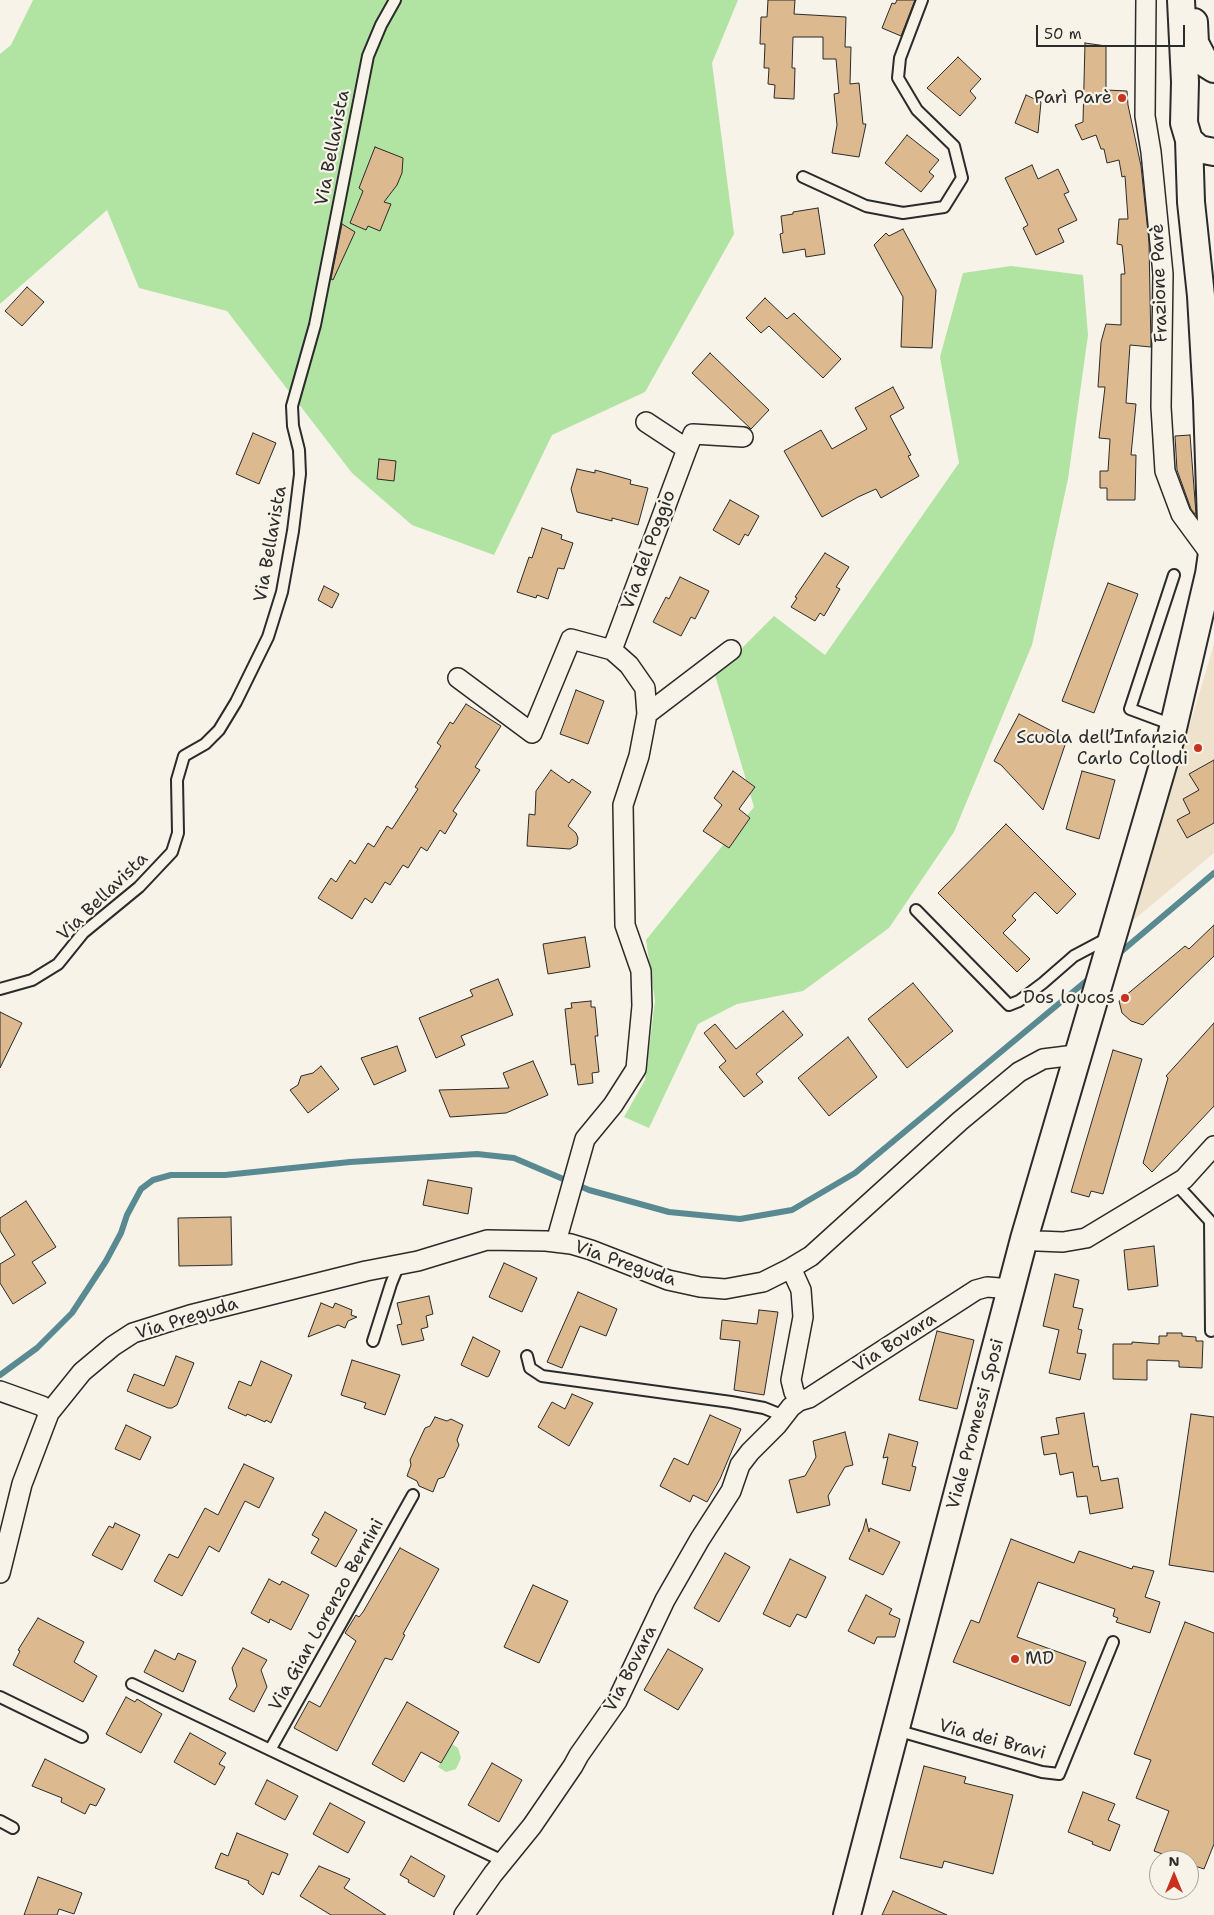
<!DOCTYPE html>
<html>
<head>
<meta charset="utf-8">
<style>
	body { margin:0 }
	#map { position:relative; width:1214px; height:1915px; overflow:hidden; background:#f7f3e8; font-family:"Shantell Sans",sans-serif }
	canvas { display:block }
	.north { position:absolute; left:1149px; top:1850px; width:50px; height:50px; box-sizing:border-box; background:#f7f3e8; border:1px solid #a5a39c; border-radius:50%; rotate:0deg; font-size:14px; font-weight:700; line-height:20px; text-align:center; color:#2b2b2b }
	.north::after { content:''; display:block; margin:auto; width:18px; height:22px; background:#c8321e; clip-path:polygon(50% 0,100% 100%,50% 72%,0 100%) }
	.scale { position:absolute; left:1036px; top:25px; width:149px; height:22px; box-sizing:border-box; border:2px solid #2b2b2b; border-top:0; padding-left:6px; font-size:15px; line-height:18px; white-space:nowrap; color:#2b2b2b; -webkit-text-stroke:4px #f7f3e8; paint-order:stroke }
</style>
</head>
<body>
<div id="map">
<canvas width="1214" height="1915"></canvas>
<div class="north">N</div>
<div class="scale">50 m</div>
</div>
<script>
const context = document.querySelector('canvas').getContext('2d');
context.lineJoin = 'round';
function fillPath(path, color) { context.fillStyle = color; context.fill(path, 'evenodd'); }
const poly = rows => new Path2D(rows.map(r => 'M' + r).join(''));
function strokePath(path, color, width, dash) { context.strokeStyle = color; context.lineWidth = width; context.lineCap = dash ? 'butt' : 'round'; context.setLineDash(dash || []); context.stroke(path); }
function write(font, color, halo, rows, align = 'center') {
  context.font = font + ' "Shantell Sans",sans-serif'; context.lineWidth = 4.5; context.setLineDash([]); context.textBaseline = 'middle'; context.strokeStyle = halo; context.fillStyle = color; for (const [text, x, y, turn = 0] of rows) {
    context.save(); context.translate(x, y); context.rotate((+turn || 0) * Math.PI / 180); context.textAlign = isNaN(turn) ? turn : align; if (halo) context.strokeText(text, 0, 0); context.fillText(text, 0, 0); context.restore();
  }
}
const built = poly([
	[1214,644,1214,853,1130,923]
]);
const green = poly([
	[33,0,738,0,712,63,734,234,645,392,552,435,494,555,412,525,352,473,227,311,139,288,107,210,0,304,0,54,11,45],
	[1011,266,1083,275,1088,335,1068,479,1032,645,954,832,889,928,803,991,737,1004,698,1024,649,1128,624,1117,645,1080,655,1001,646,940,754,807,715,675,774,616,825,655,959,463,940,357,963,273],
	[452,1744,458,1748,461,1758,456,1769,446,1772,438,1767]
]);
const stream = poly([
	[1116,956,1214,873],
	[0,1375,37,1348,72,1313,106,1261,121,1233,127,1215,141,1189,153,1180,171,1175,225,1175,350,1162,477,1154,514,1158,589,1190,669,1212,740,1219,792,1210,855,1173,1091,977]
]);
const building = poly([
	[768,0,795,0,794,14,846,17,845,47,851,47,850,84,859,83,863,124,866,124,859,157,832,153,837,125,834,94,839,93,836,59,823,59,823,37,793,37,792,68,795,68,794,99,774,98,775,85,768,84,769,68,764,68,765,44,760,44,761,17,767,17,768,0],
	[897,0,915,0,901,36,882,28,892,3,895,4,897,0],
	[1085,43,1106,46,1106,90,1127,91,1128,105,1141,166,1149,242,1151,347,1130,345,1126,403,1136,404,1131,455,1136,455,1135,500,1107,500,1107,488,1100,488,1100,471,1108,471,1110,439,1099,438,1105,387,1098,387,1101,342,1106,324,1121,325,1121,274,1125,274,1122,245,1117,244,1119,219,1128,219,1125,176,1122,177,1119,160,1107,163,1104,149,1101,149,1096,135,1082,140,1075,125,1083,122,1085,43],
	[958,57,981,79,970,91,976,98,960,116,927,88,958,57],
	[1026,95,1041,102,1038,133,1015,123,1026,95],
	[907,135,939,160,929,172,934,176,921,192,885,163,907,135],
	[375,147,403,158,402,173,397,185,384,202,391,204,380,231,368,226,366,230,350,223,363,191,359,188,375,147],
	[1032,165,1038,179,1058,169,1069,192,1064,194,1077,220,1058,229,1064,242,1036,255,1023,228,1028,225,1005,178,1032,165],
	[818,208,825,254,806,257,805,249,783,253,780,234,783,233,781,216,793,214,793,212,818,208],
	[342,224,355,232,333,280,331,279,342,224],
	[903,229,936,290,932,348,901,347,903,297,874,245,886,233,889,236,903,229],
	[27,287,44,302,22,326,5,311,27,287],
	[765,298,787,319,794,313,841,359,823,378,769,326,761,333,746,318,765,298],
	[710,353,769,410,751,429,692,373,710,353],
	[893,387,904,408,890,416,911,455,908,456,919,476,881,498,876,489,858,497,822,517,784,451,821,430,832,449,867,429,855,408,893,387],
	[253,433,276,443,259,484,236,474,253,433],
	[1190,435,1196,514,1195,514,1191,509,1177,470,1175,436,1190,435],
	[379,459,396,461,394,481,377,479,379,459],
	[577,469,595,473,595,470,631,480,630,484,648,488,638,525,612,518,612,521,577,512,571,489,577,469],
	[730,500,759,516,748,536,745,534,739,545,713,530,730,500],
	[542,528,562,535,561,539,573,543,564,569,558,568,548,599,537,595,536,598,517,592,529,557,532,558,542,528],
	[825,553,849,567,836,587,840,589,824,616,820,613,815,621,791,607,797,598,795,597,825,553],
	[680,577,709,591,695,619,691,617,681,636,653,622,666,597,669,599,680,577],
	[1108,583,1138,594,1094,713,1062,701,1108,583],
	[324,586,339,594,332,608,318,600,324,586],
	[576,690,604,701,588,744,560,734,576,690],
	[466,704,501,726,475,767,480,770,453,811,457,814,445,834,440,830,427,851,421,847,408,868,403,865,390,885,385,882,372,903,365,898,352,919,318,898,331,878,336,882,350,860,355,864,368,843,374,847,387,826,392,829,418,789,415,787,441,746,437,743,450,722,453,724,466,704],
	[1019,714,1067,739,1043,810,1001,765,994,761,1019,714],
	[1214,760,1214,823,1187,838,1177,820,1190,813,1183,799,1199,790,1189,774,1214,760],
	[551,770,569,783,572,779,591,792,568,826,576,833,578,838,577,845,570,849,527,846,529,814,535,815,536,791,551,770],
	[733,771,755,787,739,809,750,818,729,848,703,831,722,805,714,798,733,771],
	[1082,771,1115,780,1099,839,1066,829,1082,771],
	[1006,824,1076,894,1057,914,1035,892,1012,916,1016,920,1003,933,1030,959,1017,972,938,893,1006,824],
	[1214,925,1214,956,1143,1025,1131,1021,1122,1013,1119,1001,1185,946,1189,949,1214,925],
	[585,937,590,967,548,974,543,944,585,937],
	[498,979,513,1015,461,1036,465,1045,436,1058,419,1018,473,996,470,990,498,979],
	[913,983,953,1031,907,1068,868,1019,913,983],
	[591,1001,591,1007,595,1007,598,1036,595,1036,599,1072,592,1073,593,1083,578,1085,575,1064,571,1065,565,1009,572,1008,571,1003,591,1001],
	[783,1011,803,1035,756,1074,763,1082,744,1097,719,1067,726,1061,704,1033,715,1024,736,1049,783,1011],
	[0,1012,22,1023,0,1068,0,1012],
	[1214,1023,1214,1106,1152,1172,1143,1163,1168,1078,1166,1076,1214,1023],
	[848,1037,877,1077,829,1116,798,1078,848,1037],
	[397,1046,406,1071,374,1085,361,1058,397,1046],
	[1113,1050,1142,1059,1103,1194,1091,1191,1089,1197,1071,1192,1113,1050],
	[533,1061,548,1095,506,1113,450,1117,439,1090,509,1088,503,1073,533,1061],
	[321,1066,339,1089,308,1113,290,1090,298,1085,301,1076,313,1073,321,1066],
	[428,1180,472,1188,468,1214,423,1205,428,1180],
	[26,1201,56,1247,32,1262,46,1283,13,1304,0,1283,0,1264,15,1255,0,1231,0,1218,26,1201],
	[231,1217,232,1265,179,1266,178,1218,231,1217],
	[1154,1246,1158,1286,1128,1290,1124,1250,1154,1246],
	[504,1263,537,1278,522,1312,489,1297,504,1263],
	[1055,1274,1079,1280,1073,1307,1083,1309,1078,1329,1082,1330,1077,1353,1086,1354,1080,1380,1049,1373,1059,1330,1043,1326,1055,1274],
	[578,1292,617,1309,606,1336,580,1326,562,1368,547,1362,578,1292],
	[429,1296,433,1314,426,1316,428,1327,421,1329,424,1340,402,1345,397,1325,402,1324,397,1303,429,1296],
	[321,1303,333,1308,335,1303,352,1310,351,1315,357,1317,348,1321,345,1328,338,1325,308,1337,321,1303],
	[759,1310,778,1312,764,1395,734,1390,740,1341,720,1339,722,1320,757,1324,759,1310],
	[937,1331,974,1340,957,1409,919,1400,937,1331],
	[1167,1333,1182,1333,1182,1336,1196,1337,1196,1341,1203,1341,1202,1368,1179,1367,1179,1361,1147,1360,1147,1380,1113,1379,1113,1344,1132,1344,1132,1342,1159,1344,1159,1336,1167,1336,1167,1333],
	[473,1337,500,1351,489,1376,487,1377,461,1365,473,1337],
	[176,1356,194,1363,177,1405,172,1408,168,1408,127,1391,134,1374,164,1386,176,1356],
	[352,1360,400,1375,385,1415,364,1408,366,1403,341,1395,352,1360],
	[261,1361,292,1375,271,1423,266,1420,265,1422,247,1414,246,1416,228,1408,239,1381,251,1386,261,1361],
	[572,1394,593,1403,569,1446,538,1427,552,1402,565,1409,572,1394],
	[1084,1413,1093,1467,1098,1466,1101,1481,1118,1478,1123,1508,1090,1514,1087,1496,1077,1497,1073,1472,1060,1475,1056,1453,1044,1455,1041,1437,1059,1434,1056,1418,1084,1413],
	[1191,1414,1214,1417,1214,1572,1169,1565,1191,1414],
	[710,1415,741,1429,720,1479,707,1502,693,1495,690,1502,660,1486,674,1458,688,1465,710,1415],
	[435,1417,447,1421,451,1419,463,1425,457,1440,459,1445,444,1477,438,1479,433,1492,419,1486,417,1481,407,1476,411,1465,410,1460,425,1428,430,1426,435,1417],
	[126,1425,151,1437,140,1460,115,1449,126,1425],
	[845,1432,853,1465,845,1467,828,1496,830,1505,797,1513,789,1480,805,1476,816,1457,813,1441,845,1432],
	[889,1434,918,1442,912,1466,916,1467,910,1491,882,1484,888,1457,883,1458,889,1434],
	[244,1464,274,1478,259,1508,245,1501,219,1552,209,1546,182,1596,154,1581,169,1554,178,1558,205,1508,218,1515,244,1464],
	[325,1512,357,1530,336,1567,311,1553,319,1539,312,1535,325,1512],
	[866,1519,869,1532,870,1528,900,1542,883,1575,849,1559,863,1530,866,1519],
	[115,1523,140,1535,122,1570,92,1555,109,1526,113,1528,115,1523],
	[1011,1539,1074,1563,1079,1551,1132,1569,1133,1566,1154,1571,1145,1597,1160,1602,1150,1633,1116,1622,1118,1618,1113,1616,1115,1609,1038,1582,1017,1637,1086,1662,1070,1706,953,1662,971,1620,979,1623,1011,1539],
	[400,1548,439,1569,403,1634,405,1635,392,1660,385,1658,337,1751,294,1728,309,1701,320,1707,356,1641,345,1633,356,1615,359,1617,363,1612,400,1548],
	[725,1553,750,1567,719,1622,694,1608,725,1553],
	[790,1559,826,1577,806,1618,797,1614,790,1627,763,1614,790,1559],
	[269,1579,280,1585,282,1581,309,1595,291,1630,270,1619,269,1623,251,1613,269,1579],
	[533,1585,568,1601,539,1663,504,1647,533,1585],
	[866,1595,892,1609,889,1614,900,1619,895,1637,877,1637,874,1644,848,1631,866,1595],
	[38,1618,84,1642,74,1662,97,1676,83,1702,13,1665,20,1651,18,1650,38,1618],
	[1185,1622,1214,1633,1214,1844,1204,1869,1189,1864,1189,1860,1179,1860,1154,1851,1169,1811,1136,1798,1151,1760,1134,1754,1185,1622],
	[243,1648,267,1660,261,1670,267,1687,254,1712,229,1699,237,1686,232,1668,243,1648],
	[668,1649,703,1669,678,1710,644,1690,668,1649],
	[155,1650,175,1660,178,1653,196,1661,183,1692,144,1672,155,1650],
	[126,1697,135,1702,137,1699,162,1714,141,1753,106,1734,126,1697],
	[407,1702,459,1732,441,1763,421,1752,404,1782,372,1764,407,1702],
	[190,1733,226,1753,219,1764,225,1767,215,1785,174,1762,190,1733],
	[45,1759,105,1789,96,1806,90,1804,85,1814,61,1802,62,1798,32,1786,45,1759],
	[492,1763,522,1780,499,1822,468,1805,492,1763],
	[924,1766,966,1777,964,1783,1013,1795,993,1874,944,1861,942,1868,900,1858,924,1766],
	[267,1780,298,1796,285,1820,255,1804,267,1780],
	[1083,1792,1115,1804,1108,1820,1120,1825,1110,1851,1092,1844,1093,1842,1068,1832,1083,1792],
	[330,1803,365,1822,348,1853,313,1834,330,1803],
	[237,1833,288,1854,279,1875,272,1872,263,1895,248,1883,249,1881,215,1868,221,1853,228,1856,237,1833],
	[411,1856,445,1876,434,1897,408,1882,409,1880,400,1875,411,1856],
	[319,1866,350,1879,344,1888,386,1915,331,1915,300,1896,319,1866],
	[38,1877,82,1893,74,1914,59,1909,57,1915,24,1915,38,1877],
	[893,1891,909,1898,947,1915,882,1915,893,1891]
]);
const lane = poly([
	[803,177,866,206,903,213,944,207,962,178,954,146,917,110,898,78,900,58,922,0],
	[1173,725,1130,709,1174,575],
	[916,910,1009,1005,1019,1001,1043,983,1074,956,1108,938],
	[0,989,32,980,58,964,83,933,139,887,172,852,178,833,177,780,184,756,205,744,219,730,236,702,268,637,282,592,293,531,300,474,299,450,293,426,292,406,315,325,368,56,381,25,395,0],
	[1177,1185,1210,1221,1211,1331],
	[373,1341,391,1284,399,1264],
	[527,1356,530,1368,542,1376,731,1402,764,1408,784,1416],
	[132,1684,503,1861],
	[0,1697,82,1737],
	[896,1730,1042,1772,1059,1774,1113,1642],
	[270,1750,413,1495],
	[0,1821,13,1828]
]);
const street = poly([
	[1146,0,1145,116,1151,152,1163,274,1161,407,1165,471,1181,514,1206,548,1212,553],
	[687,449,693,434,743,437],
	[612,650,687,449,646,422],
	[458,678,532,733,571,639,612,650,629,665,645,688,647,714,639,756,623,805,625,925,641,971,642,1006,636,1069,613,1105,585,1139,556,1242],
	[647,714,731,650],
	[1024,1239,1038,1241,1063,1242,1086,1238,1184,1179,1214,1146],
	[791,1268,801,1290,803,1317,791,1380,794,1392,799,1401],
	[0,1391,42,1406,49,1413],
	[0,1573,22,1484,49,1413,82,1372,113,1346,133,1333,190,1315,366,1271,418,1261,487,1240,546,1241,571,1244,591,1250,668,1280,700,1287,725,1289,763,1282,791,1268,811,1256,960,1121,1019,1072,1043,1059,1067,1056,1078,1058],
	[464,1915,493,1874,532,1826,573,1766,579,1755,617,1701,665,1600,700,1539,731,1491,740,1465,750,1452,777,1425,791,1407,799,1401,809,1398,976,1290,987,1287,1012,1289]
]);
const secondary = poly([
	[1181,0,1185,82,1184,123,1189,140,1199,149,1214,152],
	[1194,22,1195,43,1206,64,1214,69],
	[847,1915,1024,1239,1170,741,1209,574,1212,553,1207,401,1201,296,1191,202,1189,140]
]);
const markers = [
	[1122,98,5,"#c8321e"],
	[1198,748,5,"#c8321e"],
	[1125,998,5,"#c8321e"],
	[1015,1659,5,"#c8321e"]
];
const poiNames = [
	["Parì Parè",1112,98],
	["Scuola dell’Infanzia",1188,738],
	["Carlo Collodi",1188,759],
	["Dos loucos",1115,998],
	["MD",1025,1659,"left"]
];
const streetNames = [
	["Via Bellavista",333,148,-79],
	["Frazione Parè",1160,283,-92],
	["Via Bellavista",271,544,-80],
	["Via del Poggio",649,550,-70],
	["Via Bellavista",103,897,-44],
	["Via Preguda",625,1264,19],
	["Via Preguda",187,1319,-17],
	["Via Bovara",895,1343,-33],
	["Viale Promessi Sposi",976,1424,-75],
	["Via Gian Lorenzo Bernini",327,1615,-61],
	["Via Bovara",631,1669,-63],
	["Via dei Bravi",992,1740,15]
];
fillPath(built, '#efe2cd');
fillPath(green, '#b1e3a3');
strokePath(stream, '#598991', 6);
fillPath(building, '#dcb98e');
strokePath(building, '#2b2b2b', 1);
strokePath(lane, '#2b2b2b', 14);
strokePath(street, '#2b2b2b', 22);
strokePath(secondary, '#2b2b2b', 30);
strokePath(lane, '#f7f3e8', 10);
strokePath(street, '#f7f3e8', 19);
strokePath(secondary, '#f7f3e8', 26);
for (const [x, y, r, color] of markers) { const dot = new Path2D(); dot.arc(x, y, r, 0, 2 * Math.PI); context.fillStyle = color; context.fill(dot); strokePath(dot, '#f7f3e8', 2); }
write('18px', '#2b2b2b', '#f7f3e8', poiNames, 'right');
write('18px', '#2b2b2b', '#f7f3e8', streetNames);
</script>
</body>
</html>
